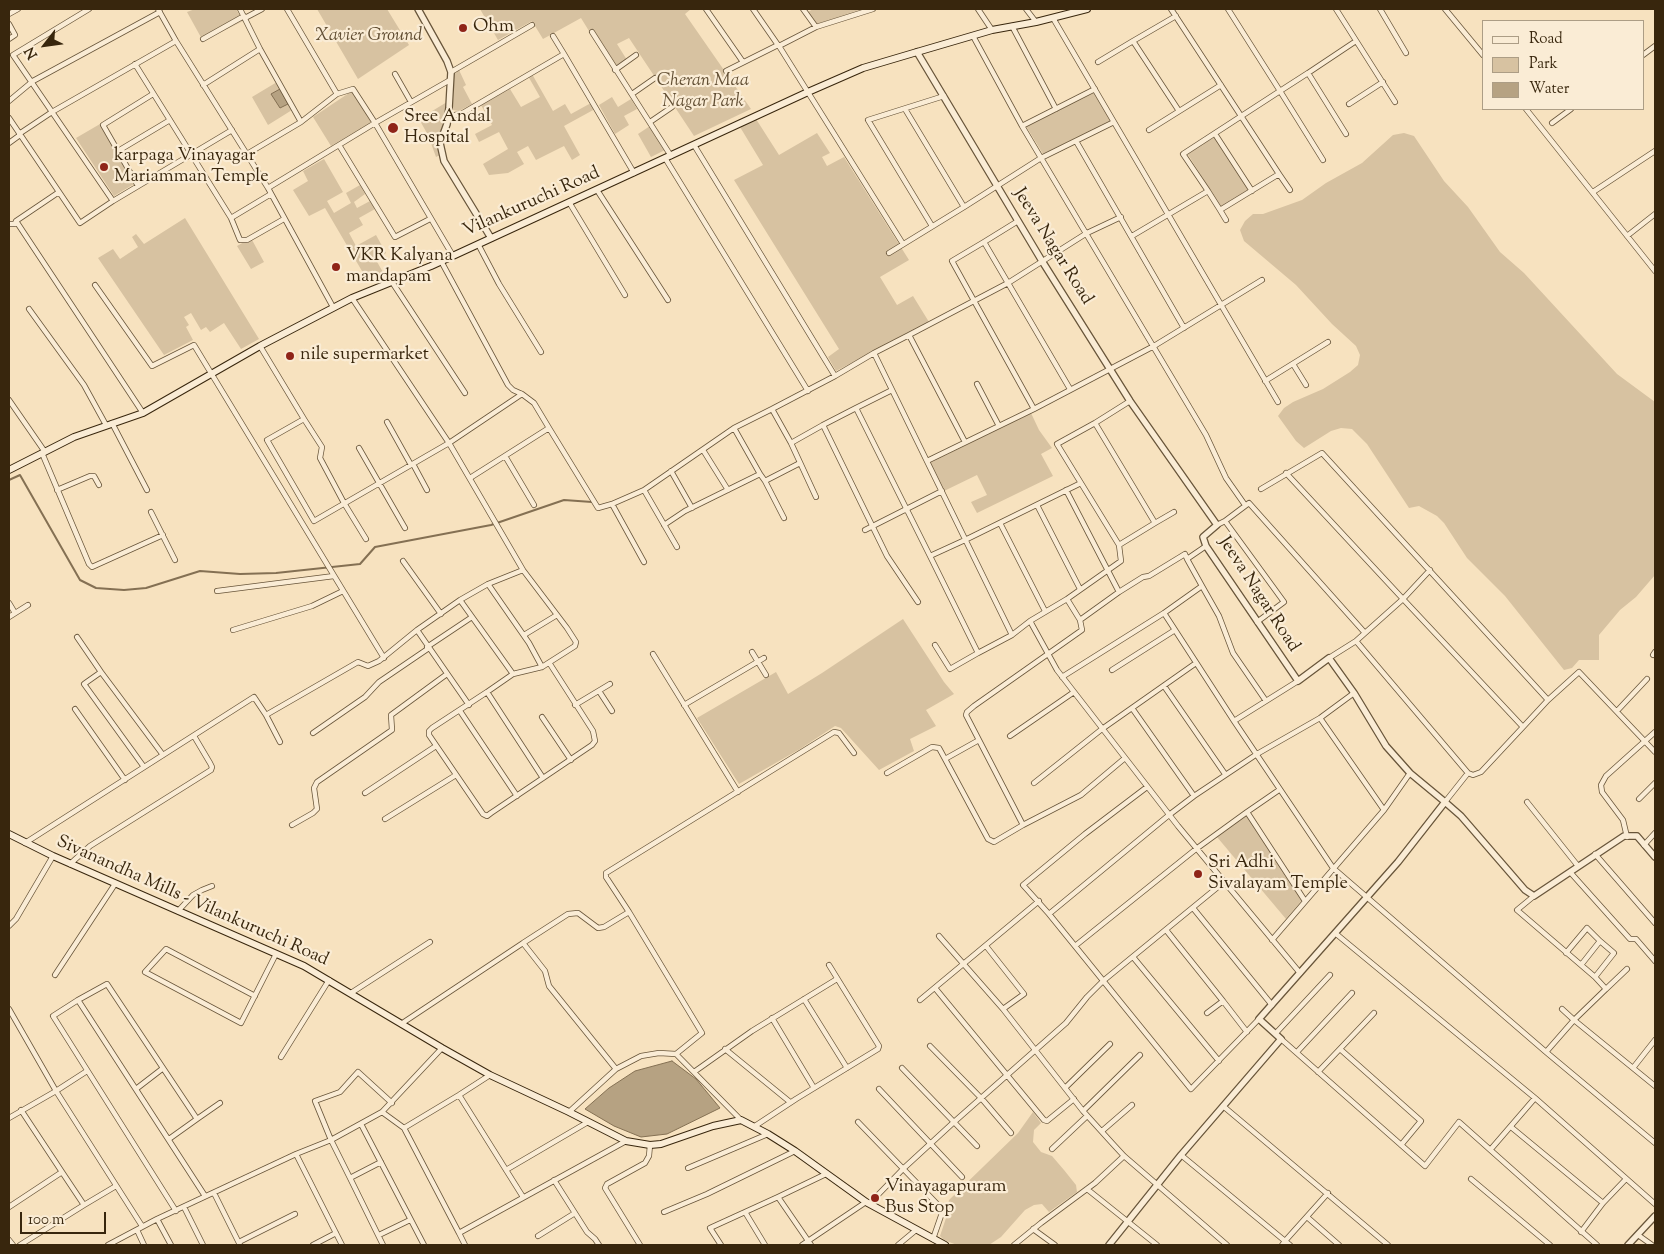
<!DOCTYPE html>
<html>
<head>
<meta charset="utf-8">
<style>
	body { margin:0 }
	#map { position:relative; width:1664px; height:1254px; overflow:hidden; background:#f7e2bf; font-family:"Sorts Mill Goudy",serif }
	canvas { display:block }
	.frame { position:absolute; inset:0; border:10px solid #38260d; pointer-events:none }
	.legend { position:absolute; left:1482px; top:20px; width:162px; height:90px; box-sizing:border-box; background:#faecd5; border:1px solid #ac9d85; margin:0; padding:6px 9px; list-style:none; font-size:15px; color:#38260d }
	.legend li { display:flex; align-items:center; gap:10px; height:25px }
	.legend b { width:25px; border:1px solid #ac9d85 }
	.north { position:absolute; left:20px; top:20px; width:50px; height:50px; -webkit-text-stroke:4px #faecd5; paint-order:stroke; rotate:240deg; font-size:14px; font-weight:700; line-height:20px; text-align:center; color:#38260d }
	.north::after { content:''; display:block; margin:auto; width:18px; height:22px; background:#38260d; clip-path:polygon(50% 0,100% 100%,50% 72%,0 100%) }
	.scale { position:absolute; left:20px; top:1212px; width:86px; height:22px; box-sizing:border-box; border:2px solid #38260d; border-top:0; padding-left:6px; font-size:15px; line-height:18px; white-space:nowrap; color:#38260d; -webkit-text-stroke:4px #faecd5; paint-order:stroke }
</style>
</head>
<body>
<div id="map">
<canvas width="1664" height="1254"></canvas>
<div class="frame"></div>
<ul class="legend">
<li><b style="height:6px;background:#faecd5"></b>Road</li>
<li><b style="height:14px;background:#d7c2a1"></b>Park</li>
<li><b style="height:14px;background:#b6a282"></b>Water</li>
</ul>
<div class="north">N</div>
<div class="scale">100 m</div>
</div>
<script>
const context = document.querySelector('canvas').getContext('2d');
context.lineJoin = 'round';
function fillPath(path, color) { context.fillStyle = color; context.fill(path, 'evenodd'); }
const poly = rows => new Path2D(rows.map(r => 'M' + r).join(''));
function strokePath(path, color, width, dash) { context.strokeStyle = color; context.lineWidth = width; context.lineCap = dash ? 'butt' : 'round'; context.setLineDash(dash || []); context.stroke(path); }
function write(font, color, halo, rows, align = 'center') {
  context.font = font + ' "Sorts Mill Goudy",serif'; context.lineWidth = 4.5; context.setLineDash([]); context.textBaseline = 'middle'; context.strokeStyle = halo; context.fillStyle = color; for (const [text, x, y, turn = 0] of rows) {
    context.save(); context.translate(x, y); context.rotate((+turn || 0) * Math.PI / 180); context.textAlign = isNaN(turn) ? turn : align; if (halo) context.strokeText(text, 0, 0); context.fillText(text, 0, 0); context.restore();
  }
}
const green = poly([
	[195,9,236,9,243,21,203,41,187,12],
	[317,9,387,9,409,45,358,79],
	[480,9,691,9,685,14,751,109,694,136,629,38,617,44,627,60,617,66,593,29,589,31,581,18,543,39,532,21,498,40],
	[813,9,862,9,817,24,808,12],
	[459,70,466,85,463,87,472,104,459,111,453,110,454,74],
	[532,74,553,111,565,104,571,114,591,103,595,109,564,126,580,155,572,160,564,146,536,160,528,146,517,152,524,164,508,173,489,175,483,164,508,149,499,132,479,142,475,134,492,125,481,105,510,89,521,107,540,97,528,76],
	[277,82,292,110,268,125,252,97],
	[352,91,371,122,331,146,313,117],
	[1094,93,1111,121,1043,154,1026,126],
	[612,97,618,107,631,99,637,109,624,116,629,125,615,134,599,105],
	[447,102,444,124,438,143,440,155,436,157,428,135,419,119],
	[756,119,779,155,817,133,830,153,822,157,827,166,844,157,909,260,880,277,897,305,913,296,929,322,836,371,828,357,839,349,734,180,763,165,740,127],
	[100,124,134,184,114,196,76,138],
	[650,126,665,150,651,157,638,134],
	[1404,133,1414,136,1444,181,1468,207,1500,252,1524,273,1617,374,1655,402,1655,575,1636,597,1620,610,1599,635,1599,660,1579,660,1572,668,1564,670,1505,596,1467,558,1444,523,1437,516,1419,506,1409,508,1367,444,1352,429,1341,428,1331,431,1304,448,1296,441,1278,416,1284,408,1293,402,1323,389,1350,372,1358,365,1360,355,1356,346,1332,324,1296,285,1244,241,1240,230,1245,221,1253,214,1263,214,1302,200,1326,183,1362,163,1393,135],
	[1215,137,1249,190,1221,207,1187,153],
	[324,159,343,192,327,201,334,213,351,203,346,193,360,185,365,194,354,202,357,208,370,201,375,209,359,218,363,225,349,233,356,246,376,235,386,253,376,260,384,274,369,283,325,208,309,216,293,190,308,181,303,171],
	[185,218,259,339,241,349,224,323,210,332,206,327,201,330,191,313,184,317,189,325,186,327,193,340,164,355,98,258,113,249,120,259,138,247,132,237,136,234,144,244],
	[251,238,264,262,251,269,237,246],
	[1031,413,1039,430,1052,448,1041,454,1053,476,977,513,971,502,987,495,977,475,944,491,930,463],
	[903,619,944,682,954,694,926,710,936,726,910,739,914,751,879,770,841,728,835,726,800,749,739,784,697,718,776,672,788,694,822,673],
	[1246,815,1302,900,1286,919,1217,837],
	[1033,1112,1041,1123,1034,1130,1033,1142,1041,1152,1052,1156,1064,1170,1076,1185,1077,1192,1049,1212,1042,1204,1034,1205,1025,1210,1001,1237,989,1245,957,1245,944,1240,940,1236,947,1215,949,1200,1018,1133]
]);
const water = poly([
	[280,89,288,104,280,108,271,94,280,89],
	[672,1061,696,1079,720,1108,667,1134,641,1137,614,1126,585,1109,609,1088,635,1071,672,1061]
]);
const stream = poly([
	[9,480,20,475,80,580,96,588,124,590,146,588,200,571,240,574,276,573,360,564,375,547,491,525,564,500,592,502]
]);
const minor = poly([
	[89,9,13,55,113,201],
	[158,9,176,41,268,188,333,307],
	[240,9,260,49,301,122],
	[287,9,337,94],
	[706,9,743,62],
	[753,9,778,45],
	[803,9,816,27],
	[873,9,816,27,779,46,903,244],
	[978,9,992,30],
	[1026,9,1036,22],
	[1171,9,1279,174,1220,210,1208,191],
	[1336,9,1395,102],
	[1380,9,1406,53],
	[1445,9,1483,55],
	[9,14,18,9],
	[1176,16,1133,41,1179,111],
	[245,18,262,9],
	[1053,18,1278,402],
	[9,24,15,35,9,39],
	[1012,26,1056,109],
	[592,32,671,156],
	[553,36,564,54],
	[973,36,1022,126,1206,435,1226,478,1245,505],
	[203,39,244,16],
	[1643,55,1655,46],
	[1098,62,1133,41],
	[135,64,231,218,271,194],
	[615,70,636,55],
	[726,71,778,45],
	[451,72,532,25],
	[1308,73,1356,41],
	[395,74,411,102],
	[203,85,260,49],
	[632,94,655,78],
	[9,101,33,81,160,12],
	[1349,104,1383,82],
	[1526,109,1655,271],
	[448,116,461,114,564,54,634,173],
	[9,118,80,223,113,201,232,130],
	[650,122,672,107],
	[1552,123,1571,109],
	[1022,126,1095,89],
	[1149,130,1221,85],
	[19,134,52,112,176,41],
	[1215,134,1252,191],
	[1076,141,1184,328],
	[9,143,20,135],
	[339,145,395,237,430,219],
	[694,145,835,376,874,353,909,335],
	[118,151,170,120],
	[247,154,301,122,337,94,353,89,375,123,453,256],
	[665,158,808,391],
	[1323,160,1280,91,1308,73,1346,134],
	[1279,174,1290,190],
	[138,186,103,125,153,94],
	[268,188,375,123,450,80],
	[597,190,668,300],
	[1593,192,1655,151],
	[569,202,625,295],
	[964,207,1041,158,1114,122],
	[1220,210,1226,220],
	[231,218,240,240,247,240,284,219],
	[16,221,59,192],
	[9,224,15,224,16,221,143,413],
	[932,226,868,120,944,96],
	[1132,236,1208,191,1183,154,1280,91,1228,9],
	[1627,236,1655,214],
	[984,242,1018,221],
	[478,244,499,284,541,352],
	[889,253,964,207,905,109],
	[392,282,465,393],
	[95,285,152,366,194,345,384,658],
	[352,298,449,443,523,570],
	[29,309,84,385,106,425],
	[260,346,304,419,267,440,314,521,449,443,522,394,513,390,508,385,441,261],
	[874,353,1012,635,1030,621],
	[1293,364,1306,385],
	[1265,381,1328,342],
	[977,384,999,426],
	[892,390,856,408,930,556],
	[522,394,534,403,549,428],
	[9,400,45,452],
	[1130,401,1095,423,1057,444,1119,545,1121,561,1067,599,1030,621,1057,670,1178,826,1300,973],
	[856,408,823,425,887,556,918,602],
	[1034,409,952,261,984,242,1070,389],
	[304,419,322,447,320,458,344,503,366,539],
	[387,422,411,465],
	[112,423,147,490],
	[1095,423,1155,523,1119,545],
	[965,442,909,335,1008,283,1087,233,1121,217],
	[791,443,772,409,835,376],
	[359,448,405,528],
	[703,450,728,490],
	[42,453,89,564,92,567,163,535],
	[505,456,534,505],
	[927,461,1034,409,1154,346,1262,280],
	[413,464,427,490],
	[671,471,692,508],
	[1286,473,1403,599,1356,641,1329,658],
	[760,474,765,481,800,463],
	[470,478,549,428,598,508,612,504,644,490],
	[765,481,784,518],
	[1261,489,1322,453,1548,700],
	[57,490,90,476,94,476,99,485],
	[1066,490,1119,592,1143,577,1149,576,1185,554,1187,559],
	[816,497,791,443,823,425],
	[612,504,644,562],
	[1037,505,1080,589],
	[151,512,175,560],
	[1225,521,1284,602,1257,622],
	[1000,523,1045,611],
	[1155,523,1174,512],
	[664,525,685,511,760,474,734,428],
	[1217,525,1225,521,1249,503,1365,633],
	[865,530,942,491],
	[1206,546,1187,559,1202,586,1164,613,1234,721,1333,868,1546,1052,1655,1143],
	[677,547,644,490,734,428,772,409],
	[403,561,441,614],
	[488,584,529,643,542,667],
	[1202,586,1219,616,1233,653,1266,701],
	[217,591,334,576],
	[1067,599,1080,620,1119,592],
	[460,600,513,674,487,692],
	[9,603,15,613],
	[9,617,28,605],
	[1080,620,1082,630,974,706,967,712,966,715,1023,825,1081,795,1125,758],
	[233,630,312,606,343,591],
	[524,635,557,615],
	[1012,635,978,653,930,556,965,540,1081,483],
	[77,637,101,672,163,755],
	[1356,641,1468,773,1473,775,1481,772,1523,727,1403,599,1430,570],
	[935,645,950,669,978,653],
	[427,647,472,617],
	[752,652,766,675],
	[653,654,738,792],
	[1653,655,1655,652],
	[1112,670,1175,630],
	[101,672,84,684,144,767],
	[1062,677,1164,613],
	[1164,686,1225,774],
	[599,691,612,711],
	[469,705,417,630,460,600,488,584,523,570,567,628,576,642,575,646,542,667,513,674],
	[575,705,610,684],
	[684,705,764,658],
	[1132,708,1194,796],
	[75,709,125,780],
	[460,711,517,796],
	[1617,711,1647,679],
	[266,715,280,742],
	[542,717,571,760],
	[1320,718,1384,810],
	[1234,721,1298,681],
	[1523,727,1548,700,1579,672,1655,752],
	[313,733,365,697,379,682,429,648],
	[1010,736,1074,692],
	[979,740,945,759,988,839,994,842,1023,825],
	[887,773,932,747,939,748,945,759],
	[543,778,487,692,432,728,429,731,429,735,483,814,487,816,491,813,543,778,592,745,595,741,593,731,550,664],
	[1034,783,1102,729,1196,663],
	[1147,787,1085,834,1023,885,1049,914,1191,1089,1259,1019],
	[1279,790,1247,812,1305,901],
	[365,793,436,746],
	[1639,799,1655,783],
	[1445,802,1468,773],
	[1527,802,1578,866],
	[385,819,456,775],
	[292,825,313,813,317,809,314,788,317,782,392,730,391,715,447,674],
	[1627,837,1623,820,1602,792,1601,785,1606,776,1655,732],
	[25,843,254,697,266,715,358,662,368,666,379,661,417,630],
	[1644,845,1655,833],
	[1595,854,1655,923],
	[70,864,90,846,211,770,212,767,210,763,194,736],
	[1570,872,1630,939,1636,939,1655,961],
	[1534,896,1517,910,1595,977,1606,989,1574,1020,1562,1009],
	[1193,908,1272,1005],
	[178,911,193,895,202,890,212,886],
	[1049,914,1169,815,1194,796,1257,754,1320,718,1354,693],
	[9,926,16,919,53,856],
	[1166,930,1223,1001],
	[1335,933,1535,1098],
	[939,936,1003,1009,1083,1111,1112,1143,1124,1156,1227,1245],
	[1272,940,1384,810,1410,773],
	[523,943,568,914,578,913,598,928,604,927,629,912],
	[986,946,1024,994,1003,1009],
	[1075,946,1196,849,1247,812],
	[1566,953,1587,928,1600,941],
	[1133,957,1219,1061],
	[1581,965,1600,941,1614,953,1595,977],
	[55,975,115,884],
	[935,988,1044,1120,1047,1121,1074,1099],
	[1606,989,1627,969],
	[351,993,430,942],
	[255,996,166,949,145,972,241,1023,276,954],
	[804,999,847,1068],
	[78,1000,53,1016,176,1211],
	[920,1000,1039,901],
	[9,1009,56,1091,87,1071],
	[1207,1013,1223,1001,1247,1032],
	[772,1018,814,1088],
	[401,1024,523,943,545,971,549,986,616,1069,569,1112],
	[1276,1033,1330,975],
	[1281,1039,1425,1166,1459,1122,1597,1245],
	[930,1046,982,1099,1011,1133],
	[725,1049,790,1102],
	[1340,1049,1421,1121,1401,1145],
	[1297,1052,1352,993],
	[1546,1052,1574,1020,1655,1086],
	[281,1057,329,980],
	[902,1068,977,1146],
	[1633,1068,1655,1040],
	[616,1069,641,1056,659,1053,676,1054],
	[694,1072,752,1031,837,979],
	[1318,1072,1374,1013],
	[1065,1088,1110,1044],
	[136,1089,162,1069],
	[879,1089,962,1177],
	[459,1095,523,1197],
	[1223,1106,1388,1245],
	[1083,1111,1140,1055],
	[382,1112,404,1128,459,1233],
	[9,1118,56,1091,142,1226],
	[197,1119,220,1103],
	[741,1120,676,1054,702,1033,629,912,606,877,606,873,834,732,839,733,854,753],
	[858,1122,943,1210,933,1239],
	[361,1124,424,1245],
	[755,1126,796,1099,878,1049,879,1046,829,965],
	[1511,1127,1603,1203],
	[404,1128,459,1095,490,1075],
	[1102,1131,1132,1105],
	[169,1139,197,1119,107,984,78,1000,205,1196],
	[1052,1149,1087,1116],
	[1491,1149,1535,1098,1655,1204],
	[296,1154,342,1245],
	[1181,1155,1285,1241,1282,1245],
	[381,1162,350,1178,383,1245],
	[688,1168,768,1134],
	[506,1170,588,1122],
	[62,1172,84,1205,116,1186],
	[350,1178,331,1140,315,1101,340,1092,358,1072,392,1103],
	[1471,1179,1550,1245],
	[554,1180,587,1232,595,1239,599,1245],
	[1087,1189,1157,1245],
	[214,1193,240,1245],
	[778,1197,811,1245],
	[870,1203,904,1168,954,1122,1066,1023,1087,997,1103,981,1224,882],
	[9,1207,62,1172,21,1110],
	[184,1207,203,1245],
	[664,1212,707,1194,795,1151],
	[745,1212,765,1245],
	[1307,1217,1339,1245],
	[1033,1229,1055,1245],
	[137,1230,144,1245],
	[1581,1232,1603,1203,1626,1179],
	[379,1235,410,1220],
	[1638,1235,1652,1245],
	[538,1236,575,1213],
	[9,1240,13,1245],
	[239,1242,295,1214],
	[20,1245,84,1205],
	[108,1245,157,1219],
	[171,1245,157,1219,296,1154,331,1140,382,1112,442,1048],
	[313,1245,336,1233],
	[465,1245,459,1233,626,1141],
	[640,1245,605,1188,607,1184,645,1163,649,1156,650,1145],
	[721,1245,710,1228,778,1197,826,1174],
	[802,1245,866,1202],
	[898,1245,916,1230],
	[1014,1245,1041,1223,1095,1183,1124,1156],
	[1290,1245,1285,1241,1328,1193]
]);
const tertiary = poly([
	[418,9,447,61,451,72,449,108,447,124,440,143,444,161,491,238],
	[917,52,1042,261,1130,401,1217,525,1203,537,1206,546,1298,681,1329,658,1354,693,1386,746,1410,773,1445,802,1461,816,1525,890,1534,896,1624,836,1637,836,1655,857],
	[1109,1245,1181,1155,1281,1039,1259,1019,1398,862,1445,802],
	[1628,1245,1655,1216]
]);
const secondary = poly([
	[9,470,74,437,143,413,260,346,352,298,431,266,808,92,863,68,917,52,992,30,1036,22,1087,9],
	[9,834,53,856,304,966,442,1048,490,1075,569,1112,626,1141,650,1145,661,1144,713,1126,741,1120,768,1134,795,1151,866,1202,945,1245]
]);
const markers = [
	[463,28,5,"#8f2418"],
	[393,128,6,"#8f2418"],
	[104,167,5,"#8f2418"],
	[336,267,5,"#8f2418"],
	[290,356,5,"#8f2418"],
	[1198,874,5,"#8f2418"],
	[875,1198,5,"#8f2418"]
];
const poiNames = [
	["Ohm",473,28],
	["Sree Andal",404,118],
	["Hospital",404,139],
	["karpaga Vinayagar",114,157],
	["Mariamman Temple",114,178],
	["VKR Kalyana",346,257],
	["mandapam",346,278],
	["nile supermarket",300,356],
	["Sri Adhi",1208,864],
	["Sivalayam Temple",1208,885],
	["Vinayagapuram",885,1188],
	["Bus Stop",885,1209]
];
const parkNames = [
	["Xavier Ground",369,37],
	["Cheran Maa",703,82],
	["Nagar Park",703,103]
];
const streetNames = [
	["Vilankuruchi Road",532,203,-24],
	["Jeeva Nagar Road",1052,247,58],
	["Jeeva Nagar Road",1258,595,57],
	["Sivanandha Mills - Vilankuruchi Road",192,902,24]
];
fillPath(green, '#d7c2a1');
fillPath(water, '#b6a282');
strokePath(water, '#847053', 1);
strokePath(stream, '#847053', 2);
strokePath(minor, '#68553a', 6);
strokePath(tertiary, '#68553a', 8);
strokePath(secondary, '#38260d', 8);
strokePath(minor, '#faecd5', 4.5);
strokePath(tertiary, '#faecd5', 5.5);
strokePath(secondary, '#faecd5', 6);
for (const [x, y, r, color] of markers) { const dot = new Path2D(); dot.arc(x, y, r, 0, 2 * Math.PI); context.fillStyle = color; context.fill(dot); strokePath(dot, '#faecd5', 2); }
write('18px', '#38260d', '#faecd5', poiNames, 'left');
write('italic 18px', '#604d32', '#faecd5', parkNames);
write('18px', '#38260d', '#faecd5', streetNames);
</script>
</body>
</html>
